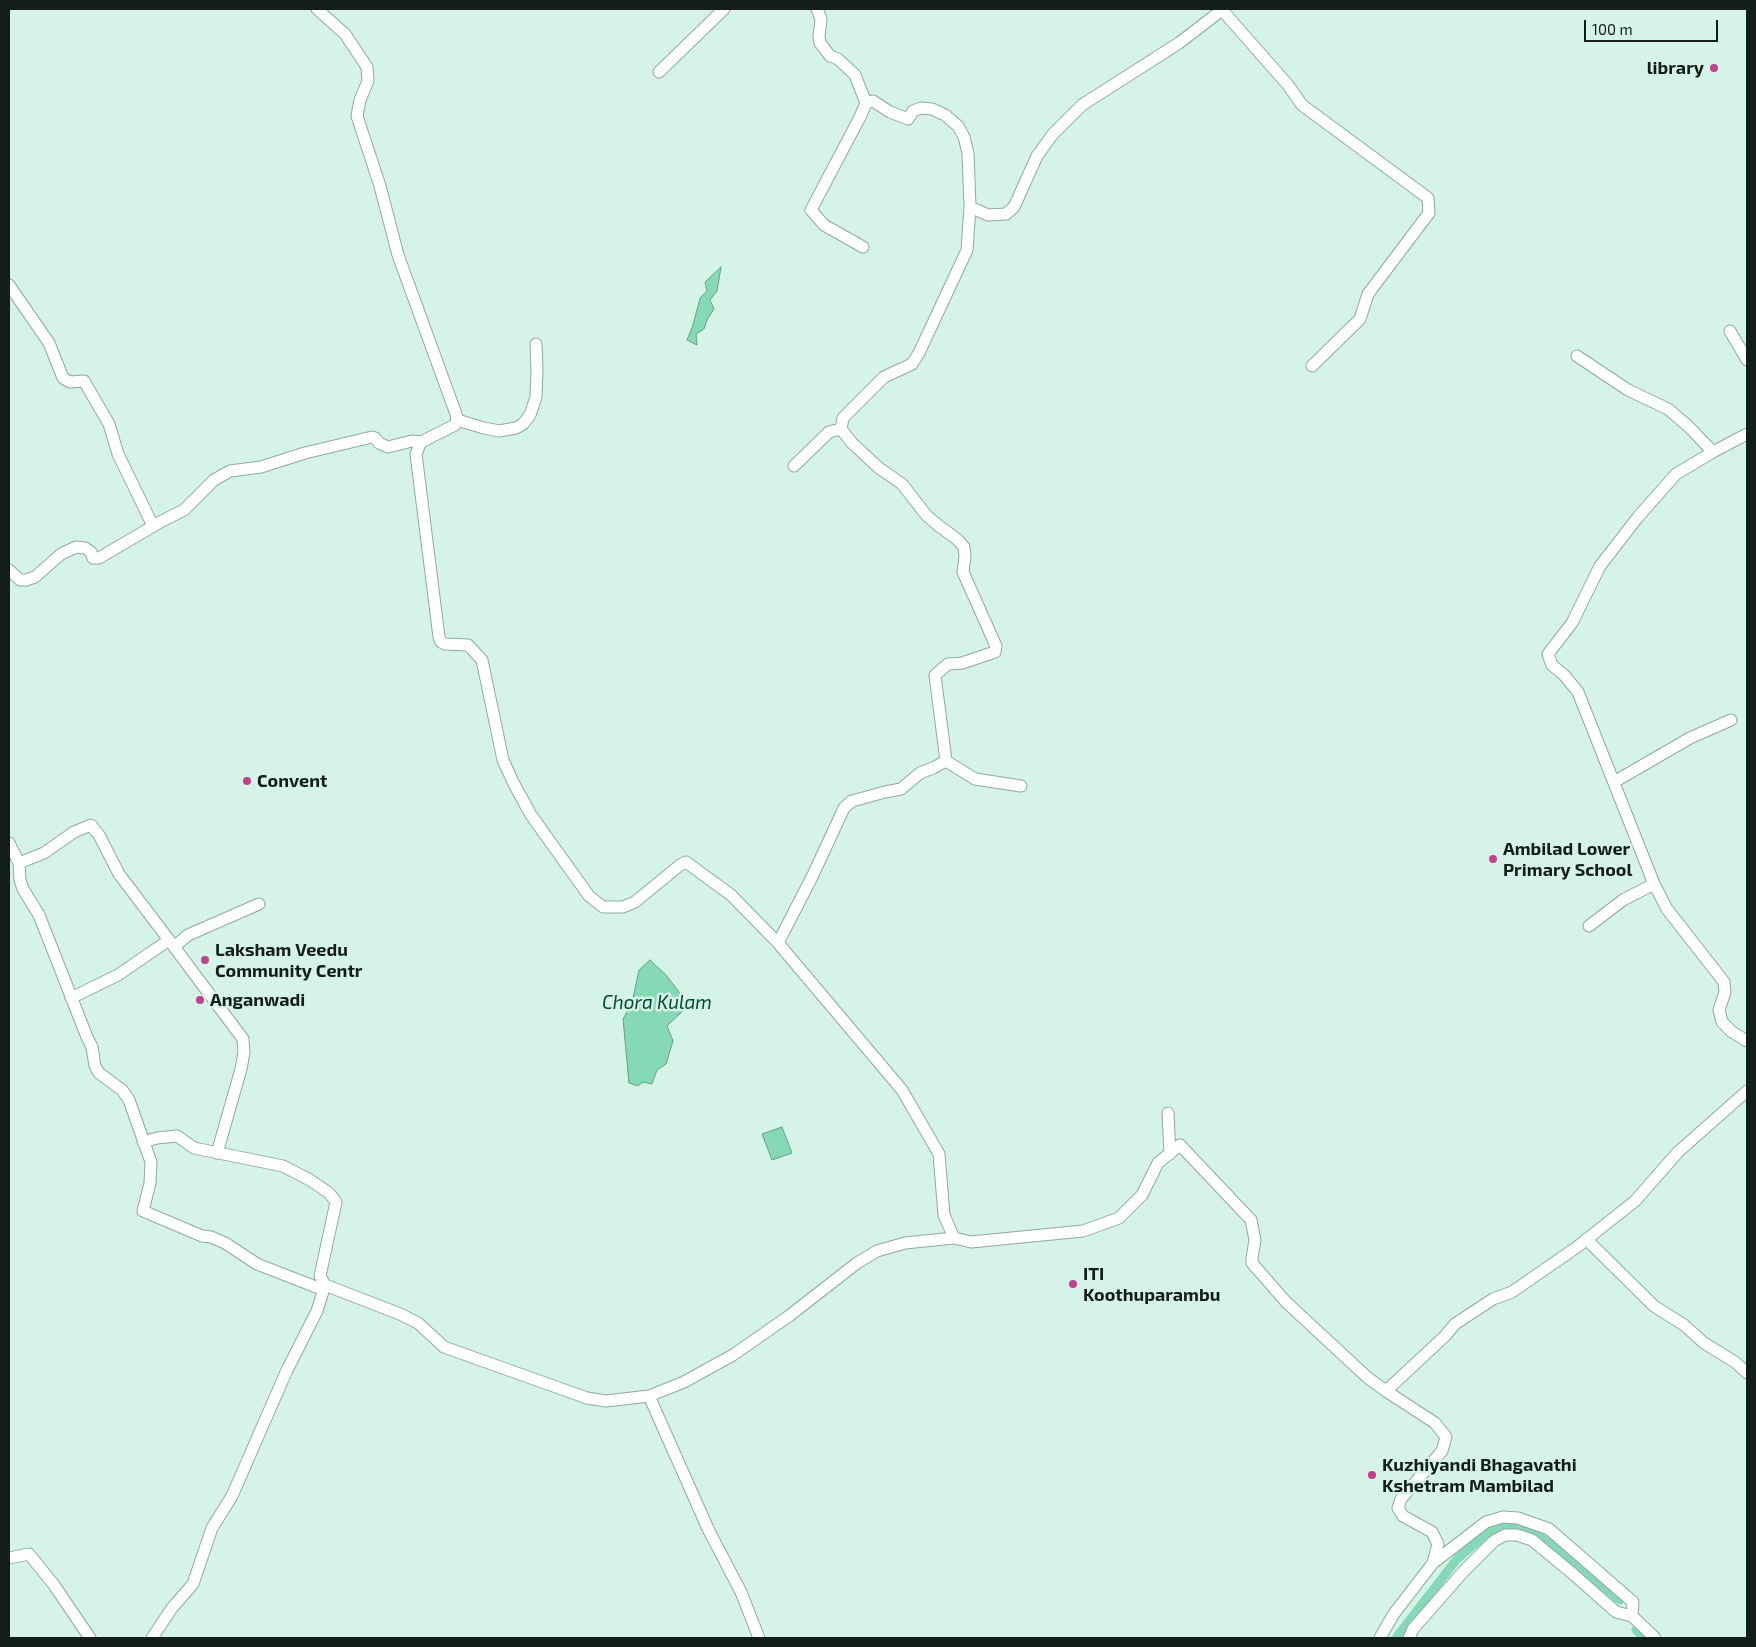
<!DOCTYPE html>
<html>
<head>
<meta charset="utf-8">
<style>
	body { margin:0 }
	#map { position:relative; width:1756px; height:1647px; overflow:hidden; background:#d6f3e7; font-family:"Exo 2",sans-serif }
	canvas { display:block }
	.frame { position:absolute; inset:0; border:10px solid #131d19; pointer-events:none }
	.scale { position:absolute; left:1584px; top:20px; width:134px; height:22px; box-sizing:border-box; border:2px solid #131d19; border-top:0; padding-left:6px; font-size:15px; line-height:18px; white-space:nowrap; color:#131d19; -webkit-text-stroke:4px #d6f3e7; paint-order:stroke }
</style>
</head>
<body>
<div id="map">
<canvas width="1756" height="1647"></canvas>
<div class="frame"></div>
<div class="scale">100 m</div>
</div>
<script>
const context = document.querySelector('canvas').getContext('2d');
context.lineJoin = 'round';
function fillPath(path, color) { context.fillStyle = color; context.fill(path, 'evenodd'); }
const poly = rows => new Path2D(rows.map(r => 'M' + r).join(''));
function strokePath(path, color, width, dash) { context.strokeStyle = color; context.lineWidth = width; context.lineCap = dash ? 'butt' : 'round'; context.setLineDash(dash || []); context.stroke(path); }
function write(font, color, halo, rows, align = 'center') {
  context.font = font + ' "Exo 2",sans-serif'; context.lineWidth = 5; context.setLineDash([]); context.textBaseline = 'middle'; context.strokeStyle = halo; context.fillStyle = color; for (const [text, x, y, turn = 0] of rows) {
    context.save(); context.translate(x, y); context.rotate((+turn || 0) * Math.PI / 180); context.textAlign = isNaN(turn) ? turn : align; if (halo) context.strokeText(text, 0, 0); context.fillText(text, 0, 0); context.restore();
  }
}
const water = poly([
	[721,267,717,291,710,300,714,309,707,320,704,329,696,334,697,345,687,340,693,325,700,298,707,291,705,282,721,267],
	[650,960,666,975,689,1005,667,1026,673,1041,666,1064,657,1070,652,1084,643,1082,638,1086,629,1083,623,1019,632,1003,639,970,650,960],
	[782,1127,792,1153,772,1160,762,1134,782,1127]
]);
const canal = poly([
	[1636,1630,1644,1638],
	[1396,1638,1457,1559,1490,1531,1510,1525,1536,1534,1559,1550,1620,1600]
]);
const minor = poly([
	[317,9,345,34,367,67,368,81,360,100,357,116,380,186,398,255,456,414,457,420,455,425,421,442,416,454,439,637,441,642,445,644,468,645,482,660,503,760,514,784,531,815,589,896,603,907,623,907,635,902,680,865,686,862,731,895,778,943,902,1090,939,1154,944,1215,954,1238,971,1242,1083,1231,1119,1218,1142,1195,1158,1163,1180,1145,1251,1220,1255,1240,1252,1258,1252,1263,1286,1302,1368,1378,1386,1391,1445,1336,1455,1324,1493,1299,1512,1292,1577,1247,1635,1201,1678,1152,1747,1091],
	[817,9,821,19,819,37,820,43,830,56,838,59,855,75,866,103,873,101,890,112,908,119,913,111,921,108,932,109,945,115,958,126,964,137,968,153,970,207],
	[1222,10,1288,85,1302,105,1428,198,1429,213,1368,294,1360,319,1312,366],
	[659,72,724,9],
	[863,247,824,225,811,210,860,117,866,103],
	[9,285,49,343,63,378,70,382,84,381,109,424,118,454,153,526],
	[1730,331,1747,360],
	[1577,356,1628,390,1668,409,1688,426,1713,452],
	[457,420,484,428,499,431,516,428,523,424,530,415,536,397,537,371,536,344],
	[1747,434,1713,452,1676,474,1638,517,1600,566,1572,623,1548,654,1552,665,1564,675,1578,692,1654,884,1667,909,1724,982,1725,992,1719,1010,1722,1022,1732,1032,1747,1041],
	[794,466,829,432,841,429],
	[9,570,20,580,26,580,35,577,61,554,76,547,85,548,91,552,93,558,99,558,162,521,184,510,214,480,230,471,261,467,305,453,372,437,375,438,379,443,388,447,412,441,421,442],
	[946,761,975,779,1021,786],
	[1614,782,1690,738,1731,720],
	[9,843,19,863,20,880,23,889,39,915,87,1037,92,1047,95,1066,99,1073,122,1090,129,1100,151,1162,150,1183,143,1211,202,1236,211,1237,225,1243,257,1264,316,1287,325,1285,400,1314,418,1323,444,1347,587,1398,606,1401,649,1396,684,1382,733,1355,789,1316,857,1263,877,1251,905,1243,954,1238],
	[19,863,44,853,74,832,91,825,99,835,119,874,169,940],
	[1589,926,1623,900,1654,884],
	[778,943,813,875,844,808,852,801,885,792,901,789,920,773,933,768,946,761,935,675,948,664,962,663,995,652,996,646,963,572,965,557,964,547,958,540,939,526,927,516,902,484,879,468,852,443,841,429,843,418,884,377,912,364,919,353,967,250,970,207,988,215,1006,214,1014,207,1037,156,1053,134,1082,105,1179,43,1222,10,1221,9],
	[174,947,188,935,259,904],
	[71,998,118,975,169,940,243,1039,244,1052,241,1069,217,1153],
	[1168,1113,1170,1154],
	[143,1142,157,1138,177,1136,194,1148,283,1166,310,1180,329,1193,336,1202,320,1276,325,1285,317,1311,287,1370,232,1496,212,1528,193,1584,172,1608,152,1638],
	[1586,1239,1654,1306,1684,1325,1704,1343,1735,1362,1747,1373],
	[1386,1391,1435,1423,1446,1437,1442,1451,1401,1499,1398,1508,1403,1516,1432,1532,1438,1544,1433,1563],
	[649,1396,709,1531,741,1592,759,1638],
	[9,1558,29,1554,54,1585,90,1638],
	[1380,1638,1393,1615,1433,1563,1486,1522,1503,1517,1518,1518,1549,1529,1633,1602,1632,1616],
	[1409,1638,1413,1629,1463,1572,1494,1541,1505,1535,1517,1535,1532,1540,1573,1574,1616,1612,1632,1616,1655,1638]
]);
const markers = [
	[1714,68,5,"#bf408c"],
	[247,781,5,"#bf408c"],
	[1493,859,5,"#bf408c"],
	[205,960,5,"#bf408c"],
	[200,1000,5,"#bf408c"],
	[1073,1284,5,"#bf408c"],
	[1372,1475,5,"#bf408c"]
];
const poiNames = [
	["library",1704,68,"right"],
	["Convent",257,781],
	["Ambilad Lower",1503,849],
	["Primary School",1503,870],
	["Laksham Veedu",215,950],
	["Community Centr",215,971],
	["Anganwadi",210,1000],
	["ITI",1083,1274],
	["Koothuparambu",1083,1295],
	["Kuzhiyandi Bhagavathi",1382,1465],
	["Kshetram Mambilad",1382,1486]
];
const waterNames = [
	["Chora Kulam",657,1003]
];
fillPath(water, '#85d8b8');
strokePath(water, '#63a088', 1);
strokePath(canal, '#85d8b8', 9);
strokePath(minor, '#8faa9e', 13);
strokePath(minor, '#fff', 11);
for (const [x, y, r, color] of markers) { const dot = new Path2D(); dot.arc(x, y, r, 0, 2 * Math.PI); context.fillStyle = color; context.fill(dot); strokePath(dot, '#d6f3e7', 2); }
write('bold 18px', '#131d19', '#d6f3e7', poiNames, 'left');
write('italic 19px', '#004935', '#d6f3e7', waterNames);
</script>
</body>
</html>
